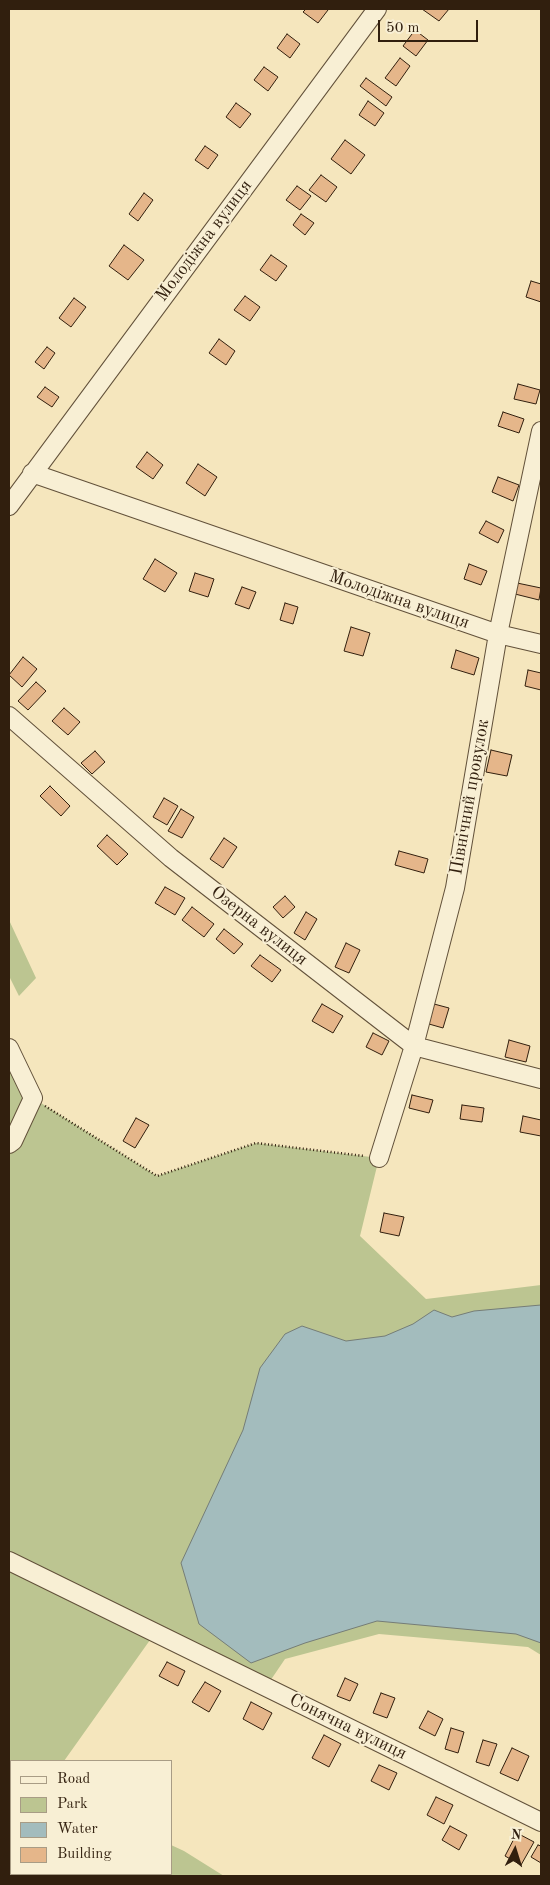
<!DOCTYPE html>
<html>
<head>
<meta charset="utf-8">
<style>
	body { margin:0 }
	#map { position:relative; width:550px; height:1885px; overflow:hidden; background:#f5e6bd; font-family:"Old Standard TT",serif }
	canvas { display:block }
	.frame { position:absolute; inset:0; border:10px solid #311f0e; pointer-events:none }
	.legend { position:absolute; left:10px; top:1760px; width:162px; height:115px; box-sizing:border-box; background:#f8efd4; border:1px solid #a89c85; margin:0; padding:6px 9px; list-style:none; font-size:15px; color:#311f0e }
	.legend li { display:flex; align-items:center; gap:10px; height:25px }
	.legend b { width:25px; border:1px solid #a89c85 }
	.north { position:absolute; left:490px; top:1825px; width:50px; height:50px; -webkit-text-stroke:4px #f8efd4; paint-order:stroke; rotate:5deg; font-size:14px; font-weight:700; line-height:20px; text-align:center; color:#311f0e }
	.north::after { content:''; display:block; margin:auto; width:18px; height:22px; background:#311f0e; clip-path:polygon(50% 0,100% 100%,50% 72%,0 100%) }
	.scale { position:absolute; left:378px; top:20px; width:100px; height:22px; box-sizing:border-box; border:2px solid #311f0e; border-top:0; padding-left:6px; font-size:15px; line-height:18px; white-space:nowrap; color:#311f0e; -webkit-text-stroke:4px #f8efd4; paint-order:stroke }
</style>
</head>
<body>
<div id="map">
<canvas width="550" height="1885"></canvas>
<div class="frame"></div>
<ul class="legend">
<li><b style="height:6px;background:#f8efd4"></b>Road</li>
<li><b style="height:14px;background:#bcc591"></b>Park</li>
<li><b style="height:14px;background:#a3bcbd"></b>Water</li>
<li><b style="height:14px;background:#e5b68a"></b>Building</li>
</ul>
<div class="north">N</div>
<div class="scale">50 m</div>
</div>
<script>
const context = document.querySelector('canvas').getContext('2d');
context.lineJoin = 'round';
function fillPath(path, color) { context.fillStyle = color; context.fill(path, 'evenodd'); }
const poly = rows => new Path2D(rows.map(r => 'M' + r).join(''));
function strokePath(path, color, width, dash) { context.strokeStyle = color; context.lineWidth = width; context.lineCap = dash ? 'butt' : 'round'; context.setLineDash(dash || []); context.stroke(path); }
function write(font, color, halo, rows, align = 'center') {
  context.font = font + ' "Old Standard TT",serif'; context.lineWidth = 4; context.setLineDash([]); context.textBaseline = 'middle'; context.strokeStyle = halo; context.fillStyle = color; for (const [text, x, y, turn = 0] of rows) {
    context.save(); context.translate(x, y); context.rotate((+turn || 0) * Math.PI / 180); context.textAlign = isNaN(turn) ? turn : align; if (halo) context.strokeText(text, 0, 0); context.fillText(text, 0, 0); context.restore();
  }
}
const green = poly([
	[9,920,36,978,19,996,9,976],
	[9,1048,33,1098,157,1176,256,1143,379,1158,360,1236,426,1299,541,1285,541,1655,528,1647,379,1634,285,1659,266,1687,155,1633,64,1761,11,1761,11,1874,171,1874,171,1845,184,1851,224,1876,9,1876]
]);
const water = poly([
	[541,1305,541,1643,516,1634,377,1621,305,1643,251,1663,199,1624,181,1563,243,1430,260,1368,285,1334,302,1326,346,1341,385,1336,413,1324,434,1310,452,1317,474,1311,541,1305]
]);
const building = poly([
	[306,9,327,9,328,10,318,23,303,12,306,9],
	[422,9,449,9,439,21,422,9],
	[415,30,428,40,416,56,403,46,415,30],
	[287,34,300,44,290,58,277,48,287,34],
	[400,58,410,66,396,86,385,78,400,58],
	[264,67,278,77,268,91,254,80,264,67],
	[366,78,392,97,386,106,360,86,366,78],
	[368,101,384,113,375,126,359,115,368,101],
	[236,103,251,114,240,128,226,117,236,103],
	[345,140,365,155,351,174,331,159,345,140],
	[205,146,218,155,208,169,195,160,205,146],
	[321,175,337,187,326,202,309,190,321,175],
	[297,186,311,196,300,210,286,200,297,186],
	[144,193,153,200,138,221,129,214,144,193],
	[301,214,314,223,305,235,293,225,301,214],
	[124,245,144,260,128,280,109,266,124,245],
	[271,255,287,266,276,281,260,270,271,255],
	[531,281,541,284,541,302,526,297,531,281],
	[245,296,260,307,250,321,234,310,245,296],
	[74,298,86,307,71,327,59,318,74,298],
	[219,339,235,351,226,365,209,353,219,339],
	[47,347,55,353,44,369,35,362,47,347],
	[518,384,540,390,536,404,514,399,518,384],
	[45,387,59,397,52,407,37,397,45,387],
	[503,412,524,419,519,433,498,426,503,412],
	[147,452,163,465,153,479,136,467,147,452],
	[198,464,217,477,205,496,186,483,198,464],
	[498,477,519,485,513,501,492,492,498,477],
	[486,521,504,530,498,543,479,533,486,521],
	[155,559,177,573,165,592,143,579,155,559],
	[469,564,487,571,481,585,464,579,469,564],
	[195,573,214,579,208,597,189,591,195,573],
	[517,583,541,588,539,600,515,594,517,583],
	[242,587,256,592,249,609,235,604,242,587],
	[285,603,298,607,293,624,280,620,285,603],
	[351,627,370,633,363,656,344,651,351,627],
	[456,650,479,658,474,675,451,668,456,650],
	[23,657,37,669,22,687,9,675,23,657],
	[528,670,541,673,541,690,525,686,528,670],
	[36,682,46,691,28,710,18,701,36,682],
	[64,708,80,722,68,735,52,721,64,708],
	[491,750,512,755,507,776,486,772,491,750],
	[95,751,105,762,92,774,81,763,95,751],
	[50,786,70,806,61,816,40,796,50,786],
	[164,798,178,806,167,825,153,817,164,798],
	[181,809,194,817,182,838,168,831,181,809],
	[107,835,128,854,117,865,97,846,107,835],
	[224,838,237,847,223,868,210,859,224,838],
	[399,851,428,859,424,873,395,865,399,851],
	[165,887,185,898,175,915,155,903,165,887],
	[285,896,295,907,283,918,273,907,285,896],
	[192,907,214,924,204,937,182,920,192,907],
	[306,912,317,919,305,940,294,933,306,912],
	[224,929,243,944,234,954,216,939,224,929],
	[346,943,360,950,349,973,335,967,346,943],
	[260,955,281,970,272,982,251,966,260,955],
	[322,1004,343,1016,333,1033,312,1021,322,1004],
	[434,1004,449,1008,443,1028,429,1024,434,1004],
	[373,1033,389,1041,382,1055,366,1047,373,1033],
	[509,1040,530,1046,526,1062,505,1057,509,1040],
	[412,1095,433,1100,429,1113,409,1108,412,1095],
	[462,1105,484,1108,482,1122,460,1119,462,1105],
	[523,1116,541,1120,541,1136,520,1132,523,1116],
	[136,1118,149,1125,135,1148,123,1141,136,1118],
	[384,1213,404,1217,399,1236,380,1232,384,1213],
	[167,1662,185,1671,178,1686,159,1676,167,1662],
	[345,1678,358,1684,350,1701,337,1696,345,1678],
	[205,1682,221,1691,209,1712,192,1702,205,1682],
	[381,1693,395,1698,387,1718,373,1713,381,1693],
	[251,1702,272,1713,263,1730,243,1719,251,1702],
	[428,1711,443,1719,435,1736,419,1728,428,1711],
	[451,1728,464,1732,458,1753,445,1749,451,1728],
	[324,1735,341,1744,329,1767,312,1758,324,1735],
	[483,1740,497,1744,489,1766,476,1762,483,1740],
	[512,1748,529,1756,518,1781,500,1773,512,1748],
	[379,1765,397,1773,389,1790,371,1781,379,1765],
	[436,1797,453,1805,444,1824,427,1815,436,1797],
	[450,1826,467,1835,459,1850,442,1840,450,1826],
	[517,1833,534,1842,521,1865,505,1856,517,1833],
	[538,1845,541,1846,541,1863,531,1857,538,1845]
]);
const path = poly([
	[45,1106,157,1176,256,1143,364,1156]
]);
const minor = poly([
	[32,473,498,634,541,644],
	[9,506,377,9],
	[9,716,171,858,414,1046,541,1079],
	[9,1048,33,1098,13,1141,9,1144],
	[379,1158,414,1046,455,888,498,634,541,431],
	[9,1561,541,1822]
]);
const streetNames = [
	["Молодіжна вулиця",204,241,-53],
	["Молодіжна вулиця",399,600,19],
	["Північний провулок",470,797,-80],
	["Озерна вулиця",259,926,38],
	["Сонячна вулиця",348,1727,26]
];
fillPath(green, '#bcc591');
fillPath(water, '#a3bcbd');
strokePath(water, '#757d77', 1);
fillPath(building, '#e5b68a');
strokePath(building, '#311f0e', 1);
strokePath(minor, '#62513a', 20);
strokePath(path, '#311f0e', 2.5, [1, 2.5]);
strokePath(minor, '#f8efd4', 18);
write('18px', '#311f0e', '#f8efd4', streetNames);
</script>
</body>
</html>
